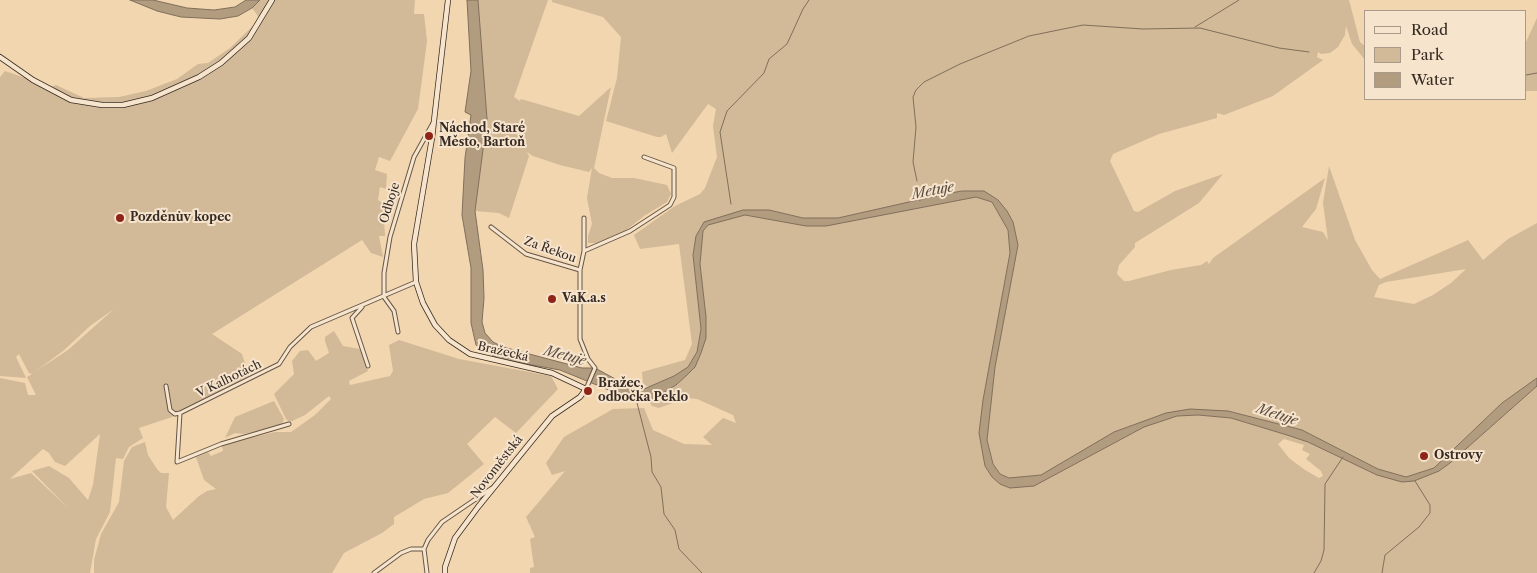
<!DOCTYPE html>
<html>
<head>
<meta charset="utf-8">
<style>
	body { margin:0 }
	#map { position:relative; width:1537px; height:573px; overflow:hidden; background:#f2d6b0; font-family:"Libre Caslon Text",serif }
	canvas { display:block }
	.legend { position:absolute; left:1364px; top:10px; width:162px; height:90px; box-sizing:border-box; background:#f7e4cc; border:1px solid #aa9a89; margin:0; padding:6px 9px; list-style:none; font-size:15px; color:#362b24 }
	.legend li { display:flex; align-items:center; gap:10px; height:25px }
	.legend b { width:25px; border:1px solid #aa9a89 }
</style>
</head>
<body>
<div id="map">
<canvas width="1537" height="573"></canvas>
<ul class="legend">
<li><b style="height:6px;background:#f7e4cc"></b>Road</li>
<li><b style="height:14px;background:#d2b998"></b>Park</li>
<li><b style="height:14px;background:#b29c80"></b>Water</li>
</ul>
</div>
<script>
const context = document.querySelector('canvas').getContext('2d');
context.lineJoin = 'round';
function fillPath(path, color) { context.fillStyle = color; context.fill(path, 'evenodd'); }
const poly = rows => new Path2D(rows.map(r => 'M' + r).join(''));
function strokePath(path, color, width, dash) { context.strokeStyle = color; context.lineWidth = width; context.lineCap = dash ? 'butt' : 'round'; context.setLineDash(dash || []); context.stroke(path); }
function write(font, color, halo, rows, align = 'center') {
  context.font = font + ' "Libre Caslon Text",serif'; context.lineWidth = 4; context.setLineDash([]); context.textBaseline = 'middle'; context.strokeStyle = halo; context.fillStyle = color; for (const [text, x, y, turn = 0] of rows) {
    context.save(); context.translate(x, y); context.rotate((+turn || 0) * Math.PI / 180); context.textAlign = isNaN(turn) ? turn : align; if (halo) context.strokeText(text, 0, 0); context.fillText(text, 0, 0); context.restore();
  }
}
const green = poly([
	[260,0,415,0,414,14,424,14,427,41,418,109,390,161,379,157,375,170,387,174,386,189,380,187,378,200,383,203,385,236,379,236,383,257,371,253,362,240,212,334,242,354,250,379,176,413,172,417,139,428,143,438,129,447,123,459,116,458,110,512,96,539,90,573,0,573,0,378,25,383,28,395,36,395,27,377,32,374,29,373,19,354,16,357,26,378,0,376,0,77,5,71,51,87,56,85,84,98,119,97,146,91,177,79,198,64,208,63,230,48,258,21,258,16,252,8],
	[114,309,68,350,36,371,63,351,90,326],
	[100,434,93,485,88,500,69,478,49,466,32,471,68,508,31,473,10,479,43,449,49,453,55,462,65,466],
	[478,0,548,0,514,97,520,101,521,99,579,116,611,87,594,168,599,173,612,178,634,178,667,185,671,194,667,202,644,216,624,232,596,243,588,243,588,236,592,224,587,198,592,168,589,172,560,165,533,156,527,152,529,156,509,218,499,213,475,211,487,119],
	[552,0,1349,0,1360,42,1366,47,1366,61,1352,44,1346,26,1345,35,1338,47,1330,53,1321,54,1318,52,1317,57,1323,60,1273,96,1224,115,1217,113,1217,118,1159,134,1113,154,1110,161,1134,211,1138,212,1175,191,1223,174,1199,203,1135,243,1135,247,1119,265,1117,274,1124,281,1129,281,1171,270,1201,265,1207,261,1209,264,1213,258,1325,178,1316,209,1302,227,1323,232,1328,240,1323,203,1329,166,1355,240,1372,270,1380,279,1466,241,1468,240,1483,260,1508,239,1537,223,1537,378,1502,403,1434,468,1406,477,1378,469,1302,430,1228,411,1166,413,1041,475,1009,478,1000,474,993,464,987,440,995,367,1018,245,998,200,962,191,838,218,803,218,769,210,743,210,699,229,693,255,701,329,697,352,688,367,674,376,649,387,643,384,642,372,685,360,692,344,679,244,640,249,634,235,675,206,700,194,705,188,717,157,713,126,716,109,708,104,672,153,666,134,661,137,657,137,606,121,617,78,621,37,603,17,552,2],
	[1466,269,1451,283,1433,295,1414,304,1374,297,1379,285,1386,282],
	[1537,18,1537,91,1526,91,1526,42],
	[976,197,992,202,1008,230,1010,253,983,400,979,433,985,466,992,477,1000,484,1034,486,1144,427,1177,416,1198,415,1231,418,1287,435,1308,442,1377,475,1414,481,1439,471,1450,463,1537,386,1537,573,530,573,530,568,534,567,530,539,535,537,526,517,565,471,552,475,546,463,564,437,613,409,644,408,653,430,684,444,712,445,703,437,723,418,736,423,733,415,697,399,687,398,659,408,652,406,649,401,676,385,687,375,695,367,701,353,706,338,706,317,700,264,703,231,708,225,745,215,808,226],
	[1284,439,1304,445,1302,450,1310,454,1306,459,1321,471,1323,476,1319,478,1305,470,1289,458,1278,444],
	[334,331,343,346,360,349,368,371,349,381,350,385,390,376,393,371,389,345,399,340,459,359,551,376,558,389,516,433,495,417,467,444,484,464,448,493,424,499,394,517,394,524,382,533,344,553,332,573,94,573,94,560,101,534,119,502,124,461,132,447,145,442,148,455,157,469,161,473,169,473,166,507,173,520,199,496,207,491,216,489,204,480,196,457,208,452,211,456,223,451,222,446,242,440,275,432,291,432,315,415,331,399,329,396,305,415,290,422,286,419,274,394,294,374,292,361,300,351,308,350,316,361,329,353,325,341,325,337],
	[274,401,284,419,282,424,274,428,243,434,235,433,225,438,235,417]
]);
const water = poly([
	[130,0,153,0,187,8,214,10,235,7,246,0,260,0,252,8,238,16,220,19,181,17,157,11,130,0],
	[467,0,478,0,487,119,475,211,483,270,484,298,482,322,485,333,493,342,503,347,582,368,595,368,630,387,644,389,674,376,688,367,697,352,701,329,693,255,696,236,704,222,743,210,769,210,803,218,838,218,940,195,962,191,984,191,998,200,1007,211,1013,222,1018,245,995,367,987,440,993,464,1000,474,1009,478,1041,475,1114,432,1166,413,1190,409,1228,411,1302,430,1378,469,1406,477,1434,468,1502,403,1537,378,1537,386,1450,463,1439,471,1414,481,1402,482,1377,475,1308,442,1287,435,1231,418,1198,415,1177,416,1144,427,1034,486,1010,488,1000,484,992,477,985,466,979,433,983,400,1010,253,1008,230,992,202,976,197,826,226,806,226,745,215,708,225,703,231,700,264,706,317,706,338,701,353,695,367,687,375,676,385,649,401,626,397,560,370,499,359,476,345,471,323,471,268,462,215,465,158,471,115,465,112,471,71,467,0]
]);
const stream = poly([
	[1195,27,1239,0],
	[1526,75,1537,73],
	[917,181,913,162,916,127,913,97,916,90,924,82,960,64,1029,36,1083,25,1143,29,1200,28,1279,48,1309,52],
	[918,189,920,201],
	[731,204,720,132,727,111,764,73,769,59,787,44,803,9,809,0],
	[636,399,651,457,652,472,661,487,664,514,675,530,679,549,702,573],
	[1314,573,1321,561,1324,550,1325,484,1343,457],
	[1382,573,1385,555,1419,527,1430,513,1430,505,1415,481]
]);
const street = poly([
	[584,218,584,251],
	[491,227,526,254,580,270],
	[362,307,352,318,368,366],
	[398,332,394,311,384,297,384,273,390,237,414,157,433,123],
	[166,386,170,410,175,414,180,413,279,364,290,347,311,327,416,282],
	[586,389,595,368,588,359,580,339,580,270,584,251,630,231,670,205,674,197,674,168,644,157],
	[180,413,177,462,221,444,289,424],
	[374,573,401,553,411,549,424,549],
	[427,573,424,549,428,540,442,522,492,488]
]);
const secondary = poly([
	[0,57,33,80,71,100,102,105,123,105,152,98,199,77,221,63,249,38,272,0],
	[445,573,445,567,455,538,478,507,552,416,580,397,586,389,552,373,470,354,449,340,435,325,423,303,416,282,414,244,432,138,448,0]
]);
const markers = [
	[429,136,5,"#8f2418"],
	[120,218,5,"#8f2418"],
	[552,299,5,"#8f2418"],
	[588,391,5,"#8f2418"],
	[1424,456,5,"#8f2418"]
];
const poiNames = [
	["Náchod, Staré",439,129],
	["Město, Bartoň",439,143],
	["Pozděnův kopec",130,218],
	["VaK.a.s",562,299],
	["Bražec,",598,384],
	["odbočka Peklo",598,398],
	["Ostrovy",1434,456]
];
const streetNames = [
	["Odboje",390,203,-73],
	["Za Řekou",550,250,20],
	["Bražecká",503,352,13],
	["V Kalhotách",229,379,-26],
	["Novoměstská",497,467,-52]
];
const waterNames = [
	["Metuje",933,191,-11],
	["Metuje",565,356,15],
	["Metuje",1277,415,18]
];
fillPath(green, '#d2b998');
fillPath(water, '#b29c80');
strokePath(water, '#806f5b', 1);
strokePath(stream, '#806f5b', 1);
strokePath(street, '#655647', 5);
strokePath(secondary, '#362b24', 6);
strokePath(street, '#f7e4cc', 3);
strokePath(secondary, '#f7e4cc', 4.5);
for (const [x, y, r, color] of markers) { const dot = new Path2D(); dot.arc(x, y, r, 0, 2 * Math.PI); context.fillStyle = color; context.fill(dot); strokePath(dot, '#f7e4cc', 2); }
write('bold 12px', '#362b24', '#f7e4cc', poiNames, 'left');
write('12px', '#362b24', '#f7e4cc', streetNames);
write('italic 14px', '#5b4d40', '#f7e4cc', waterNames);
</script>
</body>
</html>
